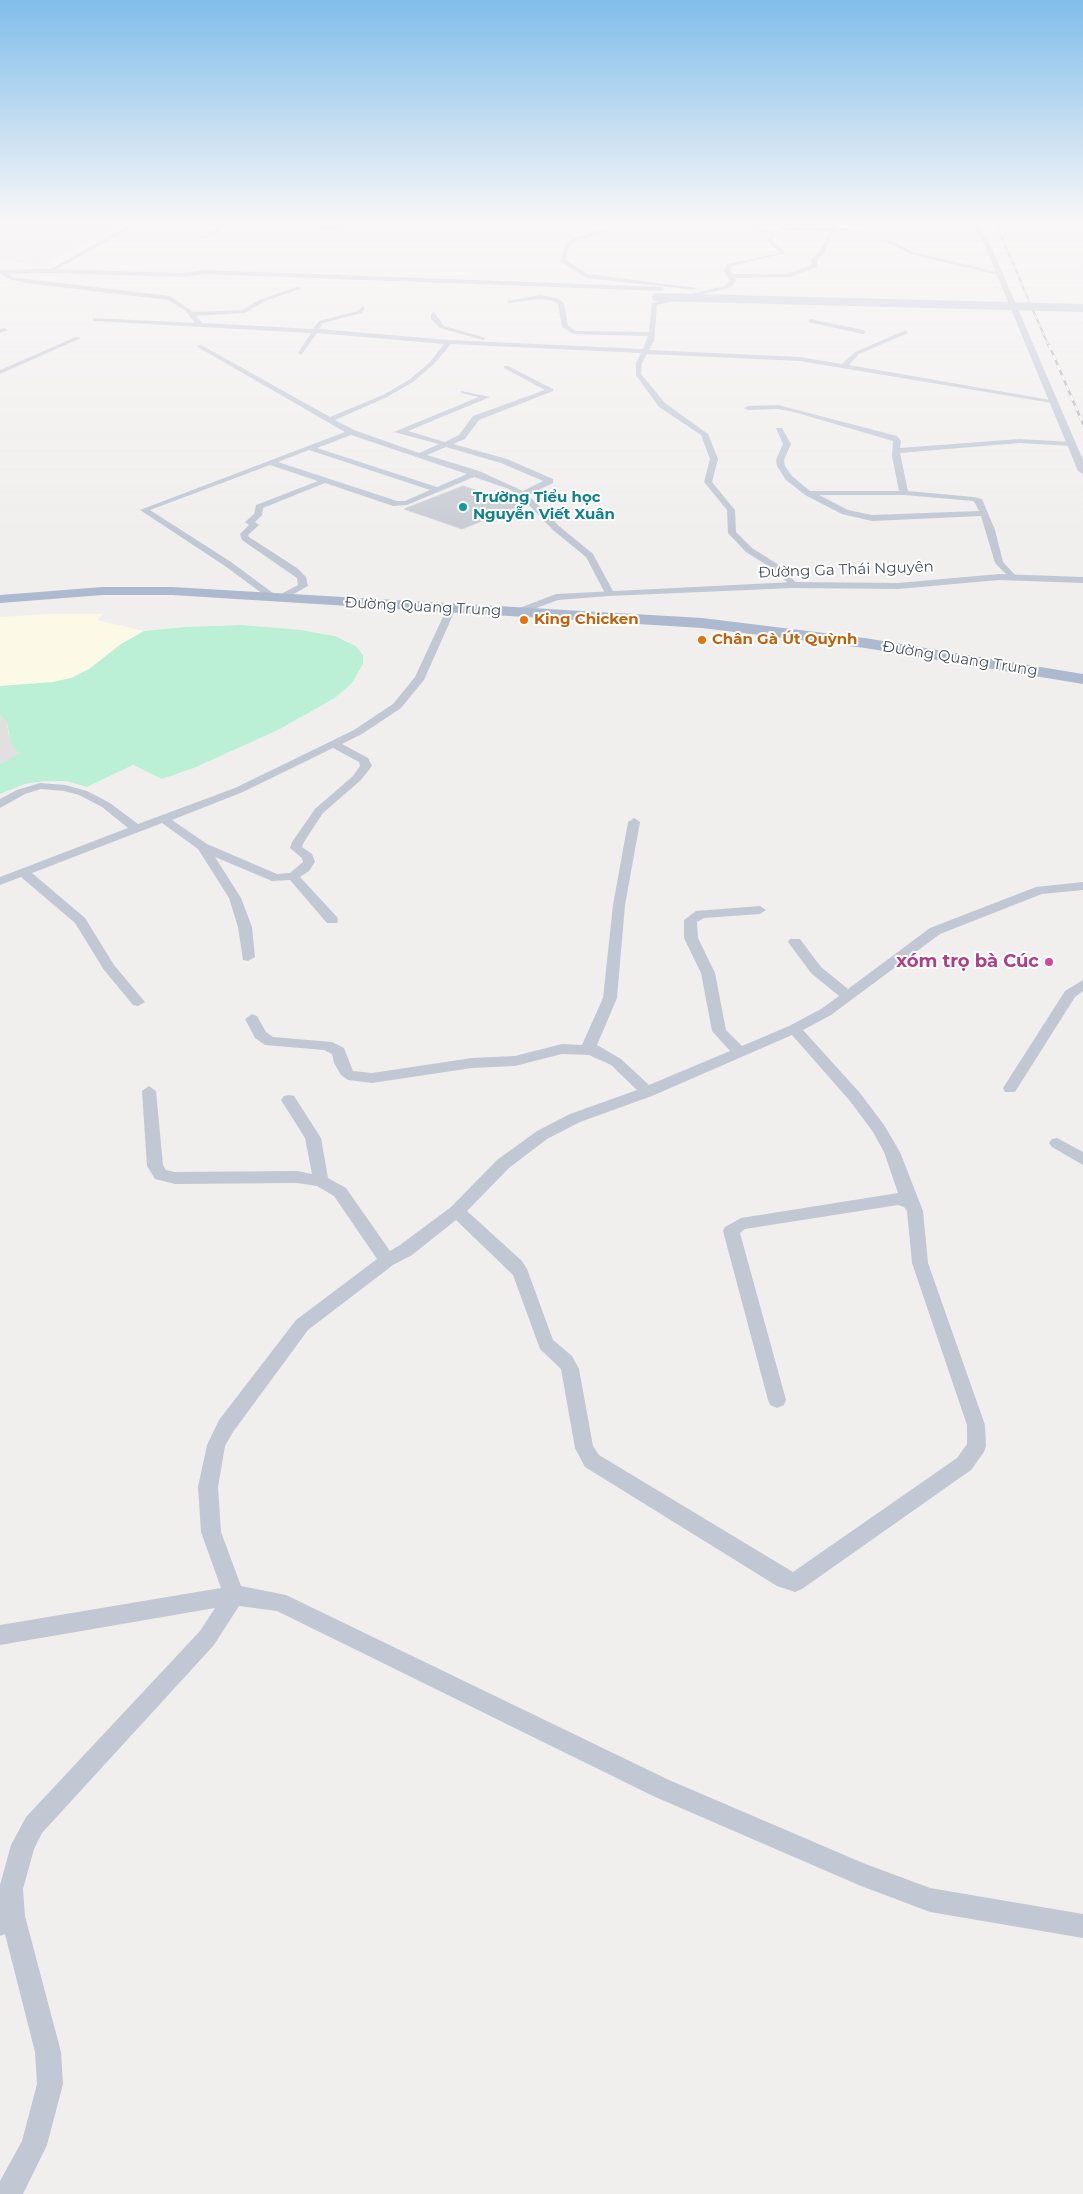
<!DOCTYPE html>
<html>
<head>
<meta charset="utf-8">
<style>
	body { margin:0 }
	canvas { display:block; background:#f1eeee }
</style>
</head>
<body>
<canvas width="1083" height="2194"></canvas>
<script>
const context = document.querySelector('canvas').getContext('2d');
context.lineJoin = 'round';
function fillPath(path, color) { context.fillStyle = color; context.fill(path, 'evenodd'); }
const poly = rows => new Path2D(rows.map(r => 'M' + r).join(''));
function strokePath(path, color, width, dash) { context.strokeStyle = color; context.lineWidth = width; context.lineCap = dash ? 'butt' : 'round'; context.setLineDash(dash || []); context.stroke(path); }
function write(font, color, halo, rows, align = 'center') {
  context.font = font + ' Montserrat,sans-serif'; context.lineWidth = 4; context.setLineDash([]); context.textBaseline = 'middle'; context.strokeStyle = halo; context.fillStyle = color; for (const [text, x, y, turn = 0] of rows) {
    context.save(); context.translate(x, y); context.rotate((+turn || 0) * Math.PI / 180); context.textAlign = isNaN(turn) ? turn : align; if (halo) context.strokeText(text, 0, 0); context.fillText(text, 0, 0); context.restore();
  }
}
const commercial = poly([
	[48,614,104,614,97,620,144,631,184,627,242,625,322,633,343,639,356,646,363,655,363,664,352,683,335,698,278,730,194,768,162,779,133,765,87,787,66,781,46,781,25,784,0,794,0,764,19,754,0,715,0,617]
]);
const education = poly([
	[0,224,123,224,42,265,0,261],
	[0,715,7,723,9,736,19,755,0,764]
]);
const green = poly([
	[242,625,301,630,335,636,356,646,363,655,363,664,352,683,335,698,278,730,194,768,162,779,133,765,87,787,66,781,46,781,25,784,0,794,0,764,19,754,11,743,7,723,0,715,0,686,53,682,71,678,89,669,121,644,144,631,184,627]
]);
const building = poly([
	[463,486,522,505,462,529,404,509,463,486]
]);
const minor = poly([
	[131,224,137,224,52,272,47,271,131,224],
	[220,224,226,224,216,235,201,239,201,237,212,233,220,224],
	[274,224,335,226,359,224,335,230,274,224],
	[743,224,749,224,776,233,772,240,786,253,731,266,730,271,732,274,787,274,812,265,811,260,820,251,829,231,783,230,781,227,830,228,833,224,837,224,836,228,865,231,834,231,825,252,817,260,817,267,790,277,734,278,736,281,729,288,657,305,654,341,649,350,800,357,842,364,855,352,906,330,908,333,859,354,849,365,1056,401,1052,403,800,361,647,354,642,363,641,374,665,403,708,434,718,459,712,482,735,510,736,532,752,548,782,567,798,585,793,588,776,571,746,552,728,533,727,510,704,482,710,459,701,435,659,407,636,375,636,363,641,353,451,344,434,364,413,382,387,397,335,420,354,430,419,453,439,444,394,432,479,397,461,393,461,391,490,397,408,431,445,442,459,435,473,416,545,390,504,368,504,366,508,366,553,389,553,391,479,420,465,439,453,444,507,459,553,479,553,483,528,495,559,526,593,554,614,593,612,595,606,595,586,557,553,530,520,496,509,489,474,477,407,505,393,506,325,483,263,508,262,515,255,522,259,525,248,535,249,537,297,568,306,577,308,586,283,600,271,600,225,566,140,510,345,432,196,346,201,345,330,417,383,395,409,380,430,362,444,344,317,333,301,355,298,353,311,333,94,321,92,318,195,323,186,311,168,300,26,283,9,279,0,273,2,270,13,277,26,279,170,296,193,312,242,310,259,300,297,287,302,288,263,302,245,313,196,316,202,323,313,329,319,321,358,311,362,306,365,308,362,313,323,323,319,329,449,340,643,349,648,336,573,334,562,327,558,304,553,301,540,299,509,303,506,301,540,295,557,298,564,303,568,326,576,331,649,332,652,303,725,286,730,281,724,271,727,264,780,253,766,240,771,235,743,224],
	[351,435,467,474,437,487,317,448,351,435],
	[446,447,501,463,543,481,523,491,479,471,427,455,446,447],
	[309,450,430,490,405,501,397,501,278,462,309,450],
	[270,465,318,481,256,505,254,514,245,522,249,525,240,534,242,540,297,578,298,585,277,596,231,562,150,510,270,465],
	[605,229,607,232,578,240,569,246,566,260,587,274,697,288,694,290,586,278,561,262,565,244,574,238,605,229],
	[884,238,914,252,1001,273,998,275,910,254,884,240,884,238],
	[434,312,444,326,486,338,483,340,440,328,431,319,431,314,434,312],
	[810,319,863,330,866,332,863,334,808,322,810,319],
	[0,329,5,328,8,330,0,333,0,329],
	[76,337,81,338,0,374,0,370,76,337],
	[778,405,897,436,901,441,900,448,1019,439,1072,442,1076,444,1072,446,1019,443,900,453,908,491,974,497,982,499,995,530,1003,562,1017,577,1012,580,995,563,981,516,872,521,842,514,805,495,786,480,777,466,776,460,783,444,776,428,782,428,791,444,784,460,785,466,792,476,810,491,899,491,892,456,893,441,794,412,778,409,748,410,744,408,748,406,778,405],
	[819,495,904,495,973,501,975,503,979,511,872,515,848,510,819,495],
	[448,606,456,608,424,680,401,708,362,734,342,744,368,758,372,766,361,780,323,813,304,842,302,847,312,854,315,862,309,871,300,877,337,917,338,920,337,923,327,923,290,880,272,881,215,857,241,898,252,927,255,957,248,961,243,960,238,927,229,898,198,849,162,823,32,873,85,918,114,965,145,1002,138,1006,133,1005,104,970,75,923,21,877,0,885,0,877,128,828,102,807,79,795,64,791,41,789,25,794,0,808,0,799,17,790,40,783,65,785,87,791,110,803,138,824,235,788,354,730,393,704,415,677,448,606],
	[333,748,359,762,360,766,353,776,315,809,292,842,290,848,302,858,303,862,290,873,277,874,207,844,172,820,243,792,333,748],
	[634,818,640,822,625,905,617,998,597,1045,621,1059,649,1085,730,1051,712,1031,701,973,684,938,684,920,696,911,760,906,766,910,760,914,704,918,697,922,698,938,715,973,726,1030,742,1046,789,1026,821,1009,839,996,811,973,788,942,790,939,800,939,821,967,848,989,930,928,1036,887,1083,882,1083,890,1042,894,940,934,831,1015,803,1030,860,1093,884,1125,900,1152,923,1211,928,1263,985,1425,986,1446,984,1452,971,1470,802,1589,795,1592,777,1586,585,1467,575,1448,561,1369,540,1349,513,1275,456,1220,412,1255,393,1265,308,1330,233,1432,225,1446,218,1487,221,1532,241,1586,286,1595,669,1780,863,1863,930,1888,1083,1914,1083,1938,930,1912,861,1886,653,1796,277,1611,239,1606,214,1645,42,1833,34,1849,23,1889,25,1916,61,2052,63,2084,47,2145,23,2194,0,2194,0,2181,22,2141,37,2084,35,2052,5,1934,0,1936,0,1885,11,1845,26,1817,200,1631,215,1608,0,1645,0,1625,221,1588,201,1532,198,1487,207,1445,219,1420,296,1320,377,1259,334,1196,317,1186,297,1183,175,1184,155,1179,147,1166,142,1091,149,1086,156,1091,163,1165,166,1170,175,1172,297,1171,312,1174,305,1138,281,1100,284,1096,289,1095,294,1096,321,1138,328,1178,346,1188,390,1251,400,1245,451,1207,497,1160,537,1131,570,1114,637,1090,611,1065,589,1055,562,1054,515,1066,472,1068,372,1083,348,1080,341,1075,334,1063,332,1054,324,1050,265,1045,255,1038,245,1019,252,1014,257,1016,266,1032,273,1037,332,1042,344,1048,353,1071,372,1073,472,1058,515,1056,562,1044,582,1045,603,998,613,905,628,822,634,818],
	[792,1035,850,1101,873,1132,884,1152,898,1193,741,1218,725,1227,723,1231,768,1400,770,1405,777,1408,784,1405,786,1400,740,1233,745,1229,898,1205,904,1207,907,1211,912,1263,967,1425,967,1444,957,1458,793,1572,599,1455,593,1446,579,1369,572,1356,553,1340,527,1269,522,1261,467,1211,509,1168,547,1139,580,1122,652,1096,792,1035],
	[1083,980,1083,991,1075,997,1015,1092,1005,1092,1003,1088,1065,991,1083,980],
	[1057,1138,1083,1152,1083,1165,1052,1147,1049,1143,1052,1139,1057,1138]
]);
const tertiary = poly([
	[972,224,978,224,990,244,1083,460,1083,474,1078,471,984,244,972,224],
	[999,574,1083,577,1083,583,999,580,898,589,793,588,609,596,558,600,515,616,509,612,556,594,793,582,898,583,999,574]
]);
const secondary = poly([
	[50,269,182,273,205,270,661,287,665,289,661,291,205,274,182,277,50,273,0,274,0,270,50,269]
]);
const primary = poly([
	[103,587,172,587,702,618,865,638,1083,674,1083,684,865,648,702,628,172,595,103,595,0,603,0,595,103,587]
]);
const railFar1 = poly([
	[996,224,1049,347]
]);
const rail = poly([
	[1049,345,1083,424]
]);
const secondaryBridge = poly([
	[656,297,1083,308]
]);
const markers = [
	[463,507,5,"#0f9aa8"],
	[524,620,5,"#e8710a"],
	[702,640,5,"#e8710a"],
	[1049,962,5,"#d1479c"]
];
const farCulturenames = [
	["Trường Tiểu học",473,498],
	["Nguyễn Viết Xuân",473,515]
];
const farStreetnames = [
	["Đường Ga Thái Nguyên",846,570,-2],
	["Đường Quang Trung",423,607,3],
	["Đường Quang Trung",960,659,9]
];
const farFoodnames = [
	["King Chicken",534,620],
	["Chân Gà Út Quỳnh",712,640]
];
const hotelNames = [
	["xóm trọ bà Cúc",1039,962]
];
fillPath(commercial, '#fcf9e7');
fillPath(education, '#e2dfe0');
fillPath(green, '#bbf0d6');
fillPath(building, '#caccd4');
strokePath(building, '#d2d3da', 1);
fillPath(minor, '#c1c8d4');
fillPath(tertiary, '#c1c8d4');
fillPath(secondary, '#c0c8d8');
fillPath(primary, '#adb9ce');
strokePath(railFar1, '#b0b2b9', 2);
strokePath(rail, '#b0b2b9', 2.5);
strokePath(railFar1, '#fff', 1, [4.5]);
strokePath(rail, '#fff', 2, [5.5]);
strokePath(secondaryBridge, '#c0c8d8', 8);
const sky = context.createLinearGradient(0, 0, 0, 531);
sky.addColorStop(0, '#81bdea');
sky.addColorStop(0.42, '#f9f7f7');
sky.addColorStop(1, '#f9f7f700');
context.fillStyle = sky;
context.fillRect(0, 0, 1083, 531);
for (const [x, y, r, color] of markers) { const dot = new Path2D(); dot.arc(x, y, r, 0, 2 * Math.PI); context.fillStyle = color; context.fill(dot); strokePath(dot, '#fff', 2); }
write('bold 15px', '#0d838f', '#fff', farCulturenames, 'left');
write('15px', '#464f5c', '#fff', farStreetnames);
write('bold 15px', '#c56008', '#fff', farFoodnames, 'left');
write('bold 18px', '#b23c85', '#fff', hotelNames, 'right');
</script>
</body>
</html>
